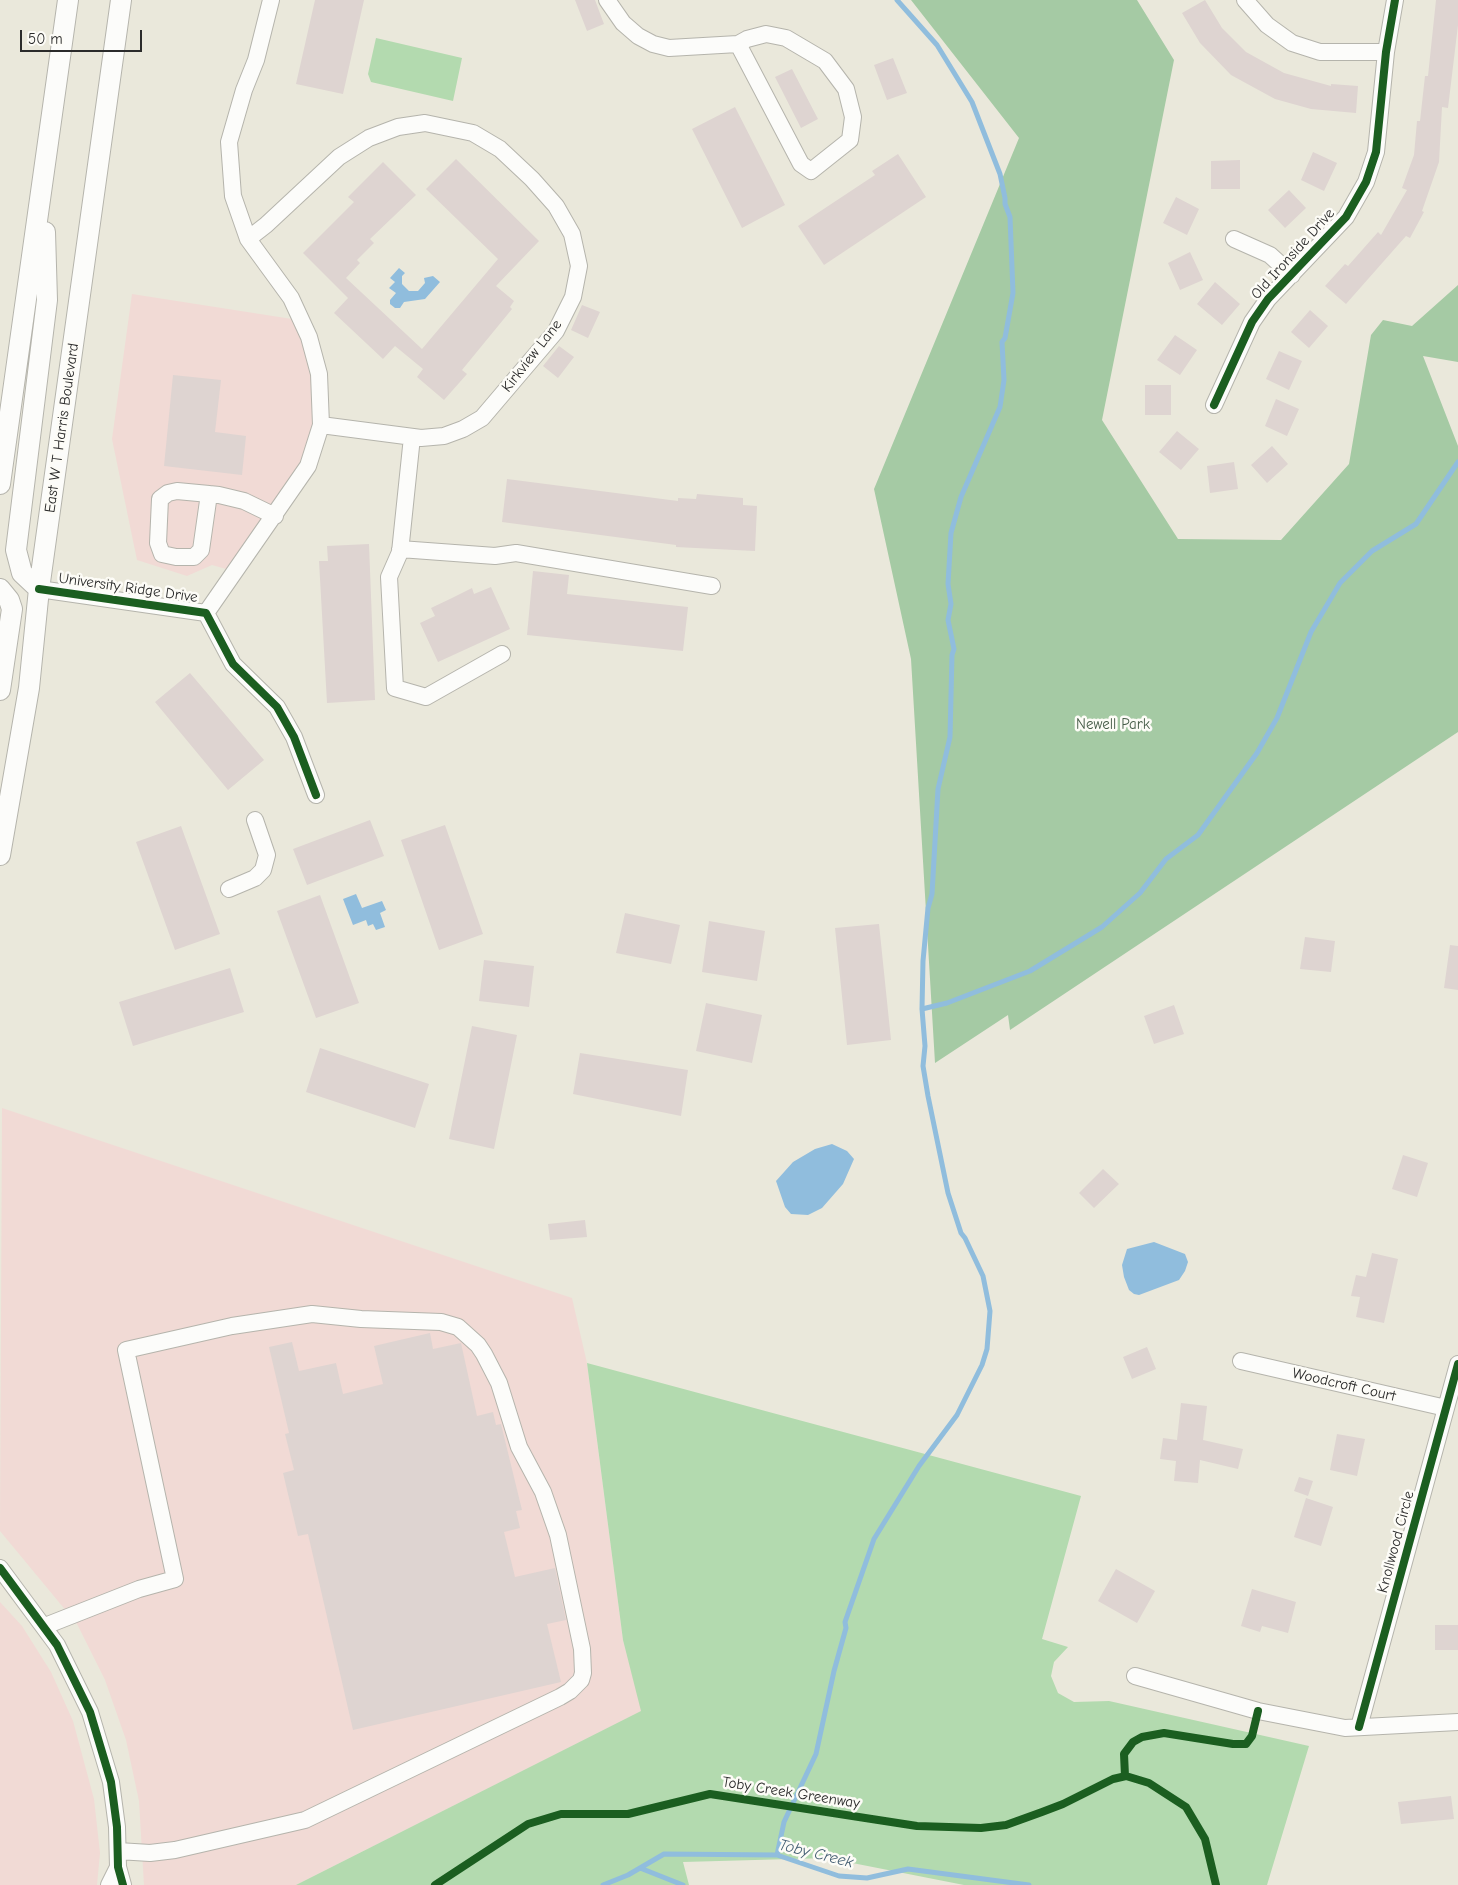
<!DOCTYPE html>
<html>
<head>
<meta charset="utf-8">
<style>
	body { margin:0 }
	#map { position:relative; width:1458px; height:1885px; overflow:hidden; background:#eae8db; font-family:"Comic Neue",sans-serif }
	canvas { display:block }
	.scale { position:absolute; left:20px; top:30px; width:122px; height:22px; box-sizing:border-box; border:2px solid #2b2b2b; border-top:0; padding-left:6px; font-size:15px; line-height:18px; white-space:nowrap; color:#2b2b2b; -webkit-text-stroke:4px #fdfcf7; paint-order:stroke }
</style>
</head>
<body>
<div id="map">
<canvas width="1458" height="1885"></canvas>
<div class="scale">50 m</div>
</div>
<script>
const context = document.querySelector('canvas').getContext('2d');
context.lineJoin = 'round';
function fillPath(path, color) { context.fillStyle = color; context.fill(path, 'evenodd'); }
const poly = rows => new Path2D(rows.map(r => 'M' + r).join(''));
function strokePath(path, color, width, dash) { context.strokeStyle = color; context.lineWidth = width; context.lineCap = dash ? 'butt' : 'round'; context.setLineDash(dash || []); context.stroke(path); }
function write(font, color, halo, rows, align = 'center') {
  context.font = font + ' "Comic Neue",sans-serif'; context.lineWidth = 5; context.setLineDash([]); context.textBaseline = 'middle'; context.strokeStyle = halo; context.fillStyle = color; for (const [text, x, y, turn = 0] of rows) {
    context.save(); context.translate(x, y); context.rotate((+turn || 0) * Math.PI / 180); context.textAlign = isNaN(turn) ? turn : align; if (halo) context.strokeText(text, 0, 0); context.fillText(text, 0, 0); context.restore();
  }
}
const built = poly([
	[132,294,292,319,304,344,314,375,317,407,313,439,295,483,226,569,212,565,187,576,137,560,112,439],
	[2,1108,572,1298,587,1363,623,1640,642,1711,296,1885,144,1885,139,1801,126,1740,105,1680,77,1624,0,1531],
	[0,1602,22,1626,51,1672,73,1721,94,1799,100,1853,97,1885,0,1885]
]);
const green = poly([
	[376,38,462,58,453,101,371,82,368,74],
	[587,1363,1081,1496,1042,1639,1068,1647,1054,1662,1051,1676,1058,1693,1074,1702,1109,1701,1309,1746,1267,1885,964,1885,827,1858,683,1862,689,1885,296,1885,641,1711,623,1640]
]);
const forest = poly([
	[911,0,1137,0,1174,60,1102,420,1178,539,1281,540,1349,464,1371,335,1383,320,1412,326,1458,285,1458,362,1423,356,1458,446,1458,732,1010,1030,1008,1015,935,1063,911,659,874,489,1019,138]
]);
const water = poly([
	[399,268,405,273,402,276,402,284,409,291,418,291,425,283,424,278,433,276,440,282,425,299,404,302,400,308,395,308,390,304,390,300,396,293,389,288,395,282,390,278],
	[356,894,362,908,382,901,386,910,380,913,385,927,376,930,373,924,368,926,366,920,353,925,343,899],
	[832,1144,847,1151,854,1159,843,1184,822,1208,808,1215,791,1214,785,1207,776,1181,793,1162,815,1149],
	[1154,1242,1185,1254,1188,1262,1185,1271,1179,1280,1139,1295,1134,1294,1129,1290,1124,1277,1122,1265,1127,1249]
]);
const stream = poly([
	[922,1009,947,1003,1030,971,1102,927,1140,893,1166,859,1198,835,1257,753,1277,718,1311,632,1340,583,1372,551,1416,524,1458,462],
	[777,1855,784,1822,816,1754,834,1671,846,1628,845,1622,874,1539,919,1466,957,1415,982,1365,987,1349,990,1311,983,1276,965,1238,961,1233,948,1193,928,1096,923,1066,925,1046,922,1009,923,961,928,908,932,894,938,789,950,737,952,655,954,649,948,620,951,604,948,584,951,533,961,497,1000,407,1004,380,1002,342,1005,338,1013,293,1010,217,1005,204,1005,198,1000,174,972,102,937,45,897,0],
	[640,1868,683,1885],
	[603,1885,628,1875,664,1854,777,1855,839,1876,867,1878,908,1869,1029,1885]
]);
const building = poly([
	[315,0,364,0,343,94,296,84],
	[575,0,595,0,604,24,587,31],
	[1205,0,1222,28,1246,52,1284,73,1331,86,1331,84,1358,86,1356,113,1311,109,1275,99,1231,75,1200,43,1182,13],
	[1436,0,1458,0,1458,25,1448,108,1442,107,1439,162,1422,211,1424,212,1410,238,1406,236,1346,304,1325,286,1345,264,1348,266,1378,232,1381,235,1407,190,1402,188,1414,155,1417,121,1420,121,1425,76,1428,76],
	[893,58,907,93,887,100,874,65],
	[792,69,818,119,801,128,775,77],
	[735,107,785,205,742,228,692,129],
	[1313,152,1337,163,1324,191,1301,180],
	[898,154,926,197,824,265,798,226,875,175,872,171],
	[456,159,539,241,496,286,514,301,510,307,512,309,462,370,467,374,444,400,417,377,423,369,395,346,383,359,334,313,348,298,303,253,354,202,348,197,383,162,416,195,370,239,374,243,357,260,360,263,346,278,422,349,498,259,426,189],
	[1240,160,1240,189,1211,189,1211,161],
	[1289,190,1306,208,1285,228,1268,210],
	[1176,197,1199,209,1187,235,1163,223],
	[1190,252,1203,280,1180,290,1168,263],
	[1215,282,1240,304,1222,325,1197,304],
	[582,305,600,312,588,338,571,330],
	[1310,310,1328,326,1309,348,1291,332],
	[1175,335,1197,350,1180,375,1157,360],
	[559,346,574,357,558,378,543,366],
	[1279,351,1302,361,1289,390,1266,379],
	[173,375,221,380,215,432,246,436,242,475,164,466],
	[1145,385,1171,385,1171,415,1145,415],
	[1276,399,1299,409,1287,436,1265,426],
	[1177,431,1199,449,1181,470,1159,452],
	[1272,446,1288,464,1267,483,1251,465],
	[1234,462,1238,489,1210,493,1207,466],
	[507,479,678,501,678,498,696,499,697,494,743,498,743,505,757,506,755,551,676,547,676,545,502,522],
	[369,544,375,700,327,703,319,561,328,561,327,546],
	[533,571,569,575,567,594,688,607,683,651,527,635],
	[491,587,510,629,438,662,420,623,435,616,431,608,452,598,472,588,474,594],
	[190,673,264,760,228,790,155,702],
	[370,820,384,856,307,885,293,849],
	[445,825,483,934,439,950,401,840],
	[181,826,220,934,175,950,136,842],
	[320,895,359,1003,316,1018,277,911],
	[625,913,680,925,671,964,616,953],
	[709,921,765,931,757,981,702,972],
	[879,924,891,1040,847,1045,835,928],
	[1305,937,1335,941,1331,972,1300,969],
	[1450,945,1458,946,1458,990,1444,988],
	[484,960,534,966,529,1007,479,1001],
	[230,968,244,1012,133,1046,119,1002],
	[706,1003,762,1015,752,1063,696,1051],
	[1174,1005,1184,1034,1154,1044,1144,1016],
	[472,1026,517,1035,494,1149,449,1139],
	[320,1048,429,1084,415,1128,306,1092],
	[580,1053,688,1070,681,1116,573,1094],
	[1403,1155,1428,1163,1417,1197,1392,1189],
	[1103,1169,1119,1184,1094,1208,1079,1193],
	[585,1220,587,1237,550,1240,548,1224],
	[1372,1253,1398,1259,1384,1323,1356,1317,1360,1297,1351,1296,1356,1275,1366,1277],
	[430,1333,433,1349,461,1343,477,1416,493,1412,496,1425,501,1424,522,1510,516,1511,520,1528,504,1532,515,1577,555,1568,566,1620,547,1624,561,1682,353,1730,308,1534,298,1536,283,1473,294,1470,285,1434,289,1433,269,1347,292,1342,299,1371,336,1363,343,1394,383,1384,374,1346],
	[1147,1347,1156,1369,1132,1379,1123,1357],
	[1181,1403,1207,1406,1203,1440,1243,1449,1238,1469,1200,1460,1198,1483,1174,1481,1176,1461,1160,1459,1163,1438,1177,1440],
	[1337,1434,1365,1439,1357,1476,1330,1470],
	[1299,1477,1313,1481,1308,1496,1294,1491],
	[1306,1498,1333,1507,1321,1546,1294,1537],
	[1116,1569,1155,1591,1137,1623,1098,1601],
	[1252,1589,1296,1602,1288,1633,1262,1626,1260,1632,1241,1626],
	[1435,1625,1458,1625,1458,1650,1435,1650],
	[1451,1796,1454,1819,1401,1824,1398,1802]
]);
const minor = poly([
	[607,0,623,23,638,36,653,44,669,48,738,44,747,39,766,34,786,38,825,61,846,89,853,117,850,140,811,171,801,164,738,44],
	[1245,0,1267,25,1292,43,1320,52,1386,52],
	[248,239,266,225,339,157,369,138,398,127,425,123,473,133,500,149,532,179,556,206,572,234,579,266,573,297,556,331,482,418,463,429,444,436,421,438,321,425],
	[1234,239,1270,255,1292,275],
	[1214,405,1252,322,1268,299,1346,217,1366,182,1376,152,1386,52,1395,0],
	[412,437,400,552,389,577,395,688,426,697,502,654],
	[209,494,201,550,194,557,176,557,162,554,158,543,160,499,168,493,177,491,209,494,219,495,244,501,275,516],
	[400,549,495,556,516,553,712,586],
	[39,589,206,613,233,664,277,707,294,737,316,795],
	[206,613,308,466,321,425,319,374,309,337,291,298,248,239,233,196,229,142,244,90,256,60,271,0],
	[229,889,255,878,263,870,267,855,255,820],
	[1241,1361,1446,1408],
	[0,1568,57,1645,90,1712,111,1782,117,1827,118,1867,123,1885],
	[45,1626,139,1589,175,1579,126,1350,232,1326,312,1314,361,1319,441,1322,458,1327,478,1345,484,1354,499,1383,519,1447,543,1492,558,1535,582,1649,583,1673,581,1680,570,1691,560,1697,305,1820,175,1850,150,1853,118,1851],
	[1135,1676,1258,1711,1345,1728,1458,1722],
	[1359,1727,1458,1364],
	[109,1885,118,1867]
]);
const major = poly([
	[0,484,68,0],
	[0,589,9,600,12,609,0,690],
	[39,589,22,573,16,550,47,300,45,232],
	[0,855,29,688,39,589,121,0]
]);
const cycleway = poly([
	[1214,405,1252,322,1268,299,1346,217,1366,182,1376,152,1386,52,1395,0],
	[39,589,206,613,233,664,277,707,294,737,316,795],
	[0,1568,57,1645,90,1712,111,1782,117,1827,118,1867,123,1885],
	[1359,1727,1458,1364],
	[1125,1776,1124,1754,1133,1742,1142,1737,1164,1733,1233,1744,1246,1744,1252,1736,1258,1711],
	[435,1885,528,1824,561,1814,628,1814,710,1794,917,1826,981,1828,1006,1825,1042,1812,1063,1804,1113,1779,1126,1776,1149,1783,1186,1807,1205,1839,1216,1885]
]);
const streetNames = [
	["Old Ironside Drive",1293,254,-48],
	["Kirkview Lane",532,356,-52],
	["East W T Harris Boulevard",62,428,-82],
	["University Ridge Drive",128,588,8],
	["Woodcroft Court",1344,1385,13],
	["Knollwood Circle",1396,1542,-75],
	["Toby Creek Greenway",791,1793,9]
];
const parkNames = [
	["Newell Park",1113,725]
];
const waterNames = [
	["Toby Creek",816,1854,14]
];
fillPath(built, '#f1dad5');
fillPath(green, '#b3daaf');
fillPath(forest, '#a5caa4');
fillPath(water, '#90bddd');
strokePath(stream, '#90bddd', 5);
fillPath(building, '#ded4d1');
strokePath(minor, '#b5b4ac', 18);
strokePath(major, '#b5b4ac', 22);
strokePath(minor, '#fcfcfa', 16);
strokePath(major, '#fcfcfa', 20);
strokePath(cycleway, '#1b5e20', 8);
write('15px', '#2b2b2b', '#fdfcf7', streetNames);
write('15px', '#465c48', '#fdfcf7', parkNames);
write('italic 16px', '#445e73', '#fdfcf7', waterNames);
</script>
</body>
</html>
